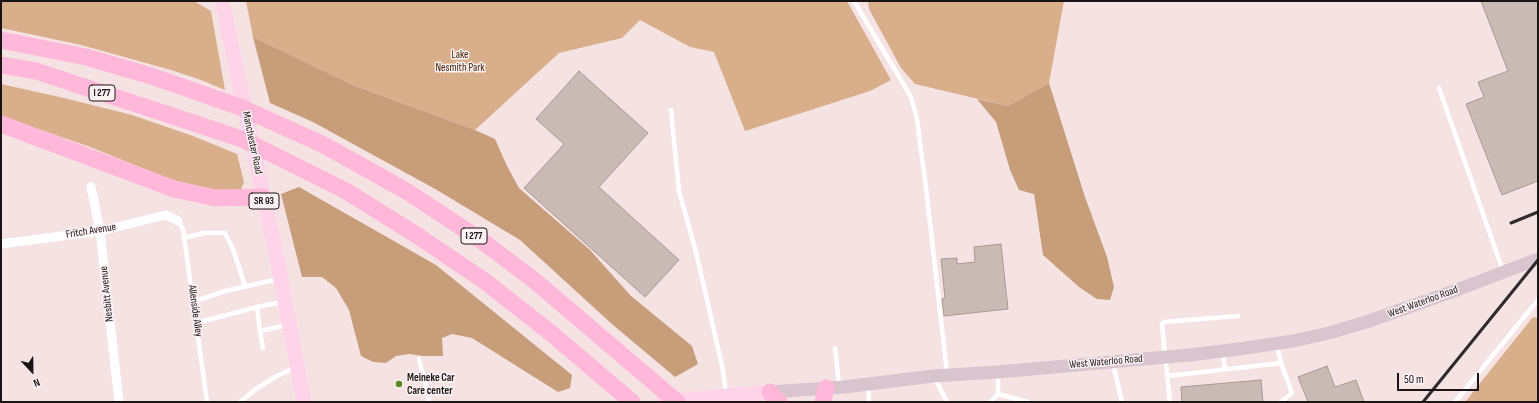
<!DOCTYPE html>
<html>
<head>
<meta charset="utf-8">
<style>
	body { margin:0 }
	#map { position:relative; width:1539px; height:403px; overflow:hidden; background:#f5e3e4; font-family:"Sofia Sans Condensed",sans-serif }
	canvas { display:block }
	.frame { position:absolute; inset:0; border:2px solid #1a1415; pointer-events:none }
	.north { position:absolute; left:12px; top:351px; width:40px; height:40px; -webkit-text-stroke:3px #fdf2f3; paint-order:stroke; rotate:158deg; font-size:11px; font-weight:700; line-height:16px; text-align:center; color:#1a1415 }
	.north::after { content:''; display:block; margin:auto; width:14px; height:18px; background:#1a1415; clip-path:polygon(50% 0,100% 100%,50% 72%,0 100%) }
	.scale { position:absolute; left:1397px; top:373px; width:82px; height:18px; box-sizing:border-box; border:2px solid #1a1415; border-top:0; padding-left:5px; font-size:12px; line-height:14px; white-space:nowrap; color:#1a1415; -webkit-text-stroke:3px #fdf2f3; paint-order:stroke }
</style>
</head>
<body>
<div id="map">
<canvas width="1539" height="403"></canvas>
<div class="frame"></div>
<div class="north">N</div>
<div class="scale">50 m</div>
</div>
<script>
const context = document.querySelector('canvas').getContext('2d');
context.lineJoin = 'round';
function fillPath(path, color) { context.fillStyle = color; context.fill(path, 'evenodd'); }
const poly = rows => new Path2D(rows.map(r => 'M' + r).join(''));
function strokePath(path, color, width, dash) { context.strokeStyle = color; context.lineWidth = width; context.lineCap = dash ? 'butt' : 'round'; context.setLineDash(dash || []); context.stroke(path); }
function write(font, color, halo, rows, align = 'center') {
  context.font = font + ' "Sofia Sans Condensed",sans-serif'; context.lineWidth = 3; context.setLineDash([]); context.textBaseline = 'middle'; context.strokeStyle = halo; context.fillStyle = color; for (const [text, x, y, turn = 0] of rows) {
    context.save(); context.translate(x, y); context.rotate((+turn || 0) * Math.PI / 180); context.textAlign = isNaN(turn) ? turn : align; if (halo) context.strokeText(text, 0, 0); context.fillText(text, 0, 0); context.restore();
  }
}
const green = poly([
	[1,1,194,1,211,11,225,90,201,80,171,70,81,45,1,28],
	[246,1,847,1,891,80,870,91,745,131,714,52,690,47,640,20,622,38,559,53,475,130,355,86,253,37],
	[868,1,1064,1,1049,83,1008,106,915,84,901,68,869,9],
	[1,84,64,98,132,115,193,136,237,154,244,182,241,190,229,193,172,180,90,147,1,116],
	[1533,317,1538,318,1538,402,1465,402]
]);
const forest = poly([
	[253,37,355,86,475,130,495,139,507,166,519,188,590,250,631,296,692,346,698,364,675,377,613,325,520,240,437,190,313,122,270,103],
	[1049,83,1085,197,1107,257,1114,287,1110,300,1097,299,1079,287,1043,255,1034,194,1019,190,1010,170,996,122,977,99,1008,106],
	[299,187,436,265,572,375,570,388,558,392,472,338,452,334,442,338,443,356,424,356,409,354,396,356,386,363,373,362,361,356,349,310,336,288,322,277,302,277,281,194]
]);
const building = poly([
	[1481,1,1538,1,1538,181,1502,195,1466,104,1484,97,1478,82,1508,71,1481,1],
	[579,71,648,133,599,187,679,260,645,297,524,188,564,144,536,119,579,71],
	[1001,244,1008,309,944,316,942,299,945,298,941,259,957,258,957,264,975,262,974,247,1001,244],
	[1327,366,1335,387,1356,380,1364,402,1308,402,1298,377,1327,366],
	[1261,380,1263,402,1182,402,1181,387,1261,380]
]);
const lane = poly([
	[854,1,911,97,917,119,927,196,947,373],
	[1439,88,1503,271],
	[671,110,679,191,696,252,723,370,726,395],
	[178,221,183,229,207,402],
	[184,238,204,233,225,233,233,249,245,286],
	[193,302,225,291,279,279],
	[257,307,260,331],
	[196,323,257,307,283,302],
	[263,348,260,331,288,325],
	[835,348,839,385],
	[1223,353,1225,369],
	[419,359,426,386,429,402],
	[1281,363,1292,393,1281,402],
	[1113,364,1122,402],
	[1167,376,1281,363,1277,345],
	[934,377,947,402],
	[868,386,869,402],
	[998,394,1028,402],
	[240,402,256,389,275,377,296,367],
	[990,402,998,394,998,373],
	[1170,402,1162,325,1164,322,1238,316],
	[1455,402,1538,300]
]);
const street = poly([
	[91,187,100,231,119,402],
	[1,244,100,231,166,215,178,221]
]);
const secondary = poly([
	[770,392,844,387,933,376,998,372,1189,355,1239,349,1293,341,1329,333,1369,321,1454,291,1538,259]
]);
const primary = poly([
	[222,1,277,259,304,402],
	[662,402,770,392]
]);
const highway = poly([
	[1,40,86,57,151,76,240,107,324,145,408,192,482,241,535,281,677,402],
	[1,65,36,71,242,139,346,191,418,236,486,282,552,334,632,402],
	[1,124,174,189,215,198,263,197],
	[770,392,779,402],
	[823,402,826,388]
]);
const rail = poly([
	[1511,223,1538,212],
	[1423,402,1538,260]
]);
const markers = [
	[399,384,4,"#548a24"]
];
const shields = [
	[102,93,26],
	[264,201,30],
	[474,236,26]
];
const shieldNames = [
	["I 277",102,93],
	["SR 93",264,201],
	["I 277",474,236]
];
const parkNames = [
	["Lake",460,55],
	["Nesmith Park",460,68]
];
const streetNames = [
	["Manchester Road",252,143,78],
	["Fritch Avenue",91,231,-9],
	["Nesbitt Avenue",107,294,-96],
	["West Waterloo Road",1423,302,-20],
	["Allenside Alley",195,311,82],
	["West Waterloo Road",1106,362,-5]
];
const poiNames = [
	["Meineke Car",407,378],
	["Care center",407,391]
];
fillPath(green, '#d9ae8a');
fillPath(forest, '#c79d7a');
fillPath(building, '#cabab5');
strokePath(building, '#a89994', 1);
strokePath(lane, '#fff', 4.5);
strokePath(street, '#fff', 9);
strokePath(secondary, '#d8c5cd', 13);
strokePath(primary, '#ffd4e9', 15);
strokePath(highway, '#ffb8da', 17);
strokePath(rail, '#312a2b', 3);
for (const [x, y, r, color] of markers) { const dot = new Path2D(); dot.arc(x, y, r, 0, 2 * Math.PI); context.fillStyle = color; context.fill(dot); strokePath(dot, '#fdf2f3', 1.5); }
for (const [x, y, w] of shields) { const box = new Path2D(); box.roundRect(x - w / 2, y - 8, w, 16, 3); context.fillStyle = '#fdf2f3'; context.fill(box); strokePath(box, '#1a1415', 1); }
write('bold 10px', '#1a1415', null, shieldNames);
write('11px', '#402306', '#fdf2f3', parkNames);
write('11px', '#1a1415', '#fdf2f3', streetNames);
write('bold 11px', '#1a1415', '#fdf2f3', poiNames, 'left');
</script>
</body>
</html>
